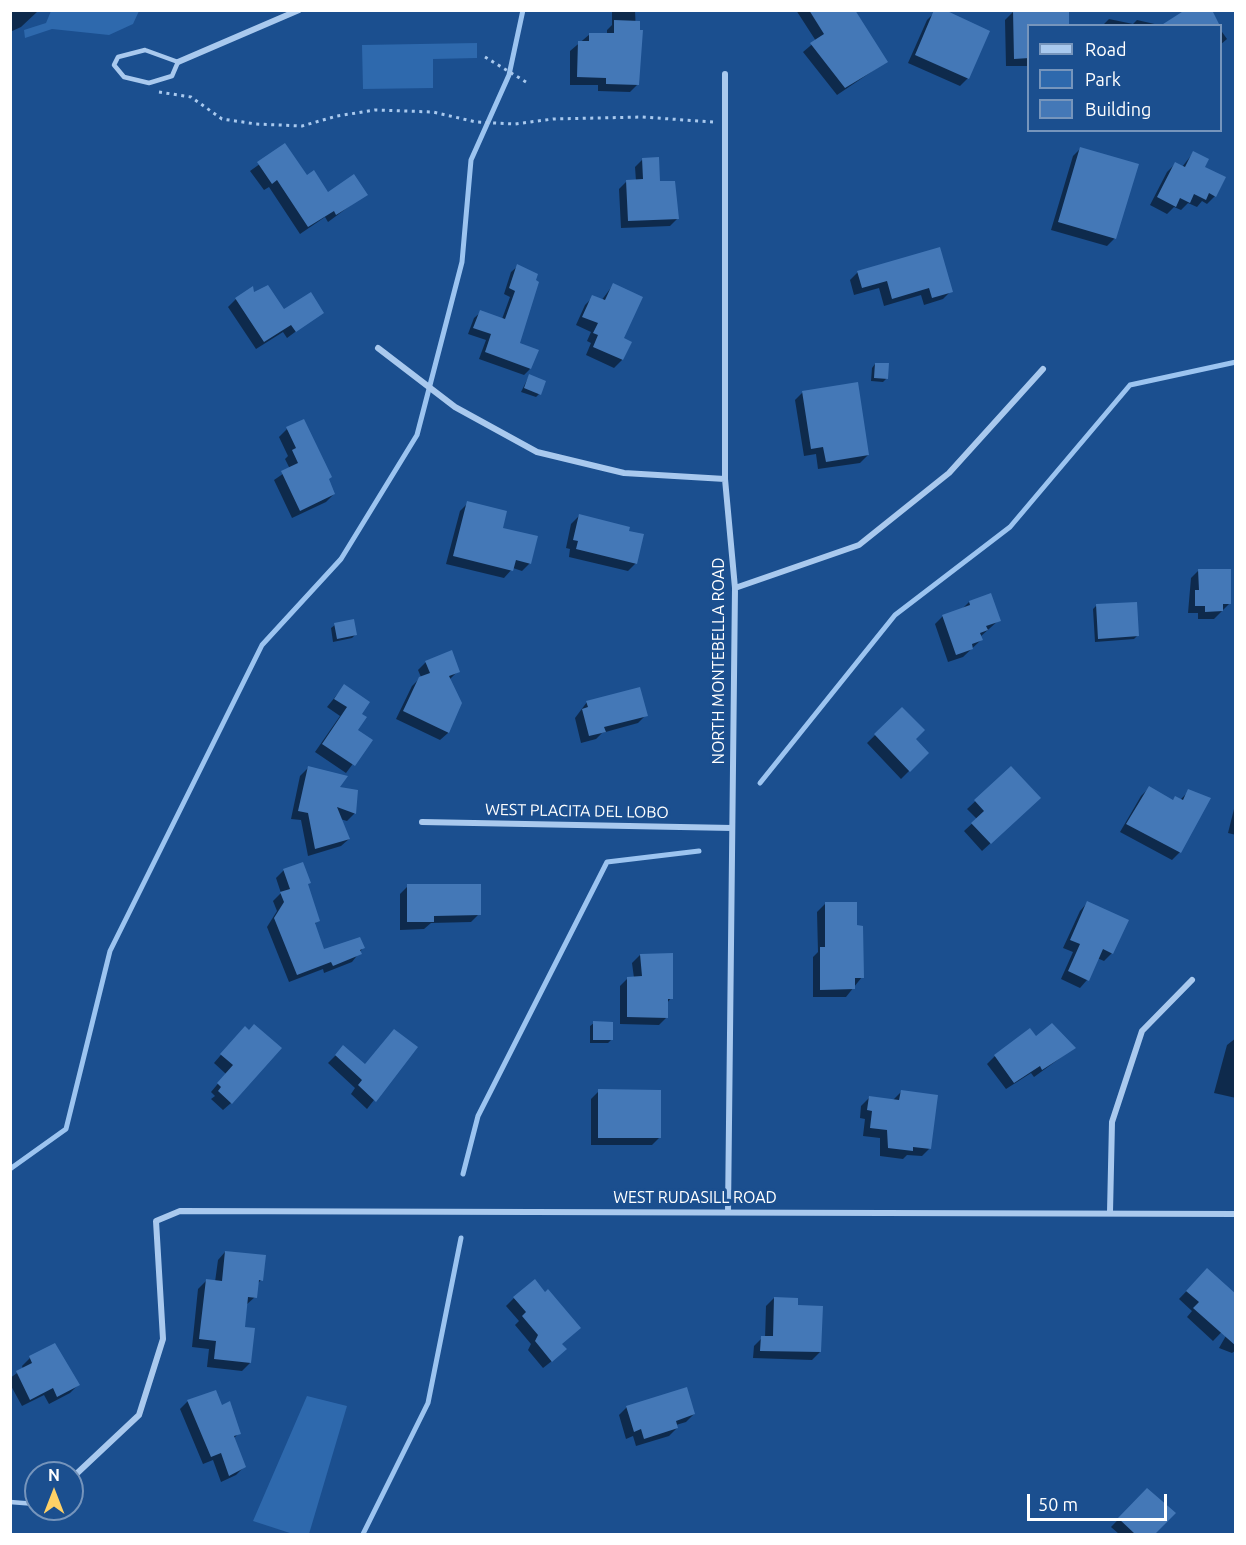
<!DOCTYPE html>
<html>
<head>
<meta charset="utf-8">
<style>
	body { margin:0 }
	#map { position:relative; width:1246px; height:1545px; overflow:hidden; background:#1b4f8f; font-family:Ubuntu,sans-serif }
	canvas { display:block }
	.frame { position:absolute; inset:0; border:12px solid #fff; pointer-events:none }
	.legend { position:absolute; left:1027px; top:24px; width:195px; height:108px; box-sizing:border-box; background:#1b4f8f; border:2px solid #7695bc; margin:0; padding:8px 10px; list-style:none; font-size:18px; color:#fff }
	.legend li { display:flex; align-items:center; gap:12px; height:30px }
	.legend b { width:30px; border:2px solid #7695bc }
	.north { position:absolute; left:24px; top:1461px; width:60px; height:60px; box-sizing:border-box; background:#1b4f8f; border:2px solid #7695bc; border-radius:50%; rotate:0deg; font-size:16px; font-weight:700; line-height:24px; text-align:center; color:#fff }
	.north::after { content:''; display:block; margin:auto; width:21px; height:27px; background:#ffd166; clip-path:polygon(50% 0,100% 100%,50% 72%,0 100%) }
	.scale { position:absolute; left:1027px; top:1494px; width:140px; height:27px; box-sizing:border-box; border:3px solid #fff; border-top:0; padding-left:8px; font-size:18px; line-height:21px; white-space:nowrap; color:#fff; -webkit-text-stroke:4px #1b4f8f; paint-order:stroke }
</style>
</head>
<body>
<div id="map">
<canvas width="1246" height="1545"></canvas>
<div class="frame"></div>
<ul class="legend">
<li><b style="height:8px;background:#a9c9ee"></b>Road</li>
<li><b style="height:16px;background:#2e69ad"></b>Park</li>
<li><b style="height:16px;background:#4478b7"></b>Building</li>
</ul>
<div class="north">N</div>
<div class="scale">50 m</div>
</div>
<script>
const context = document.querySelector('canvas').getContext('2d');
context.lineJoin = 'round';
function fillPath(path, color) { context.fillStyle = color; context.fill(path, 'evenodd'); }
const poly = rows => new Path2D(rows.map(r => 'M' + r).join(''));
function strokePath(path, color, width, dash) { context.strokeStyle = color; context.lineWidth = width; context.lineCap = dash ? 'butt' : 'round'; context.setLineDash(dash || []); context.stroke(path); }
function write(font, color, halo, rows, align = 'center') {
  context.font = font + ' Ubuntu,sans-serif'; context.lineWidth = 6; context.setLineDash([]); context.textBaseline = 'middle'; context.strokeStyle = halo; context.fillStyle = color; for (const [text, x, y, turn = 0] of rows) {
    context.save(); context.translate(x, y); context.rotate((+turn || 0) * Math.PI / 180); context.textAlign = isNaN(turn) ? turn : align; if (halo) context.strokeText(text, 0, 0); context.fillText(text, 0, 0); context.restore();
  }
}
const green = poly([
	[51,11,51,10,139,11,133,24,109,35,52,29,25,38,24,30,46,23],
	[477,43,477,58,433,59,433,88,363,89,362,45],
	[307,1396,347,1406,309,1534,293,1534,253,1521]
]);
const shadow = poly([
	[10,10,37,10,38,11,21,27,10,32],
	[612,10,635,10,638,84,630,92,598,91,598,85,570,85,570,51,590,34,607,35,607,30,612,25],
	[796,10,853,10,886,62,837,95,803,52,816,41],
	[935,12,968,78,960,86,908,63,927,20],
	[1013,12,1028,26,1028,66,1006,66,1005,20],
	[1109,19,1133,24,1137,20,1159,25,1102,26],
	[1220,29,1227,39,1220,45],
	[285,146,307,177,328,194,366,194,328,222,325,217,300,234,269,187,264,190,250,171],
	[1081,148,1115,238,1107,246,1051,230,1073,156],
	[1193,153,1215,196,1207,204,1202,201,1197,207,1188,203,1181,210,1174,207,1167,214,1150,205,1167,172,1175,164,1182,167],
	[643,159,678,218,670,226,621,228,619,189,627,181,636,181,635,167],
	[518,266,519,344,530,369,524,375,479,359,486,340,468,334,474,318,481,312,502,319,510,297,504,294,511,272],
	[858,272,951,291,943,299,924,305,921,295,884,306,879,288,854,295,850,280],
	[613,285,622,339,630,342,622,360,614,368,586,355,591,343,587,341,591,332,576,325,585,305,593,297,601,301],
	[236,299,284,311,322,312,287,338,283,332,256,349,228,307],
	[875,364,887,378,883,382,871,381,872,368],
	[529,376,539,394,536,397,521,392],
	[803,392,868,455,860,463,818,469,816,454,804,456,795,400],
	[287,429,327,479,334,494,326,502,292,518,274,480,290,469,285,459,288,456,279,437],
	[468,503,501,529,530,563,522,571,513,568,504,578,446,564,460,511],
	[579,516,636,563,628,571,569,557,570,549,566,548,571,524],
	[1199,570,1230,603,1214,619,1198,619,1198,613,1188,613,1191,578],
	[969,602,999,620,980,637,981,640,963,657,948,662,935,624,943,616,962,609],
	[1096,606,1138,635,1134,639,1095,642,1093,609],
	[335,625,355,635,352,638,333,642,331,628],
	[426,662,458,671,449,680,460,703,448,733,440,740,396,719,412,686,421,677,418,670],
	[344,686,360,714,356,730,370,741,346,773,315,752,340,716,327,707],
	[587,702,646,715,638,723,602,733,596,739,581,743,575,718],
	[902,709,914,739,927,753,901,779,867,743],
	[308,768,338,788,355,813,347,821,340,819,349,839,341,846,308,856,301,820,291,819,300,776],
	[1011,768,1031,806,982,851,964,831,977,819,967,809],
	[1149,788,1172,801,1175,798,1180,800,1189,791,1180,852,1172,860,1120,832,1141,796],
	[1236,801,1236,835,1228,833],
	[284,870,306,885,318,920,314,925,323,951,363,948,352,962,324,973,323,969,289,982,267,927,277,911,273,901,281,893,276,878],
	[408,886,479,914,471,922,431,923,424,929,400,930,400,894],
	[1087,903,1112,953,1104,961,1097,958,1087,980,1080,988,1061,979,1073,952,1063,948,1080,911],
	[825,904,856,926,862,977,846,997,813,997,813,957,818,952,817,912],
	[640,955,671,998,667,1003,667,1017,659,1025,620,1024,620,986,628,978,634,978,632,963],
	[594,1023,611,1040,608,1043,590,1043,590,1026],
	[237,1036,231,1103,223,1110,211,1099,215,1096,211,1092,226,1074,214,1063],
	[1035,1038,1074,1048,1034,1077,1031,1073,1006,1089,987,1064,995,1056],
	[1236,1038,1236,1098,1214,1093,1227,1045],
	[344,1047,364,1065,415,1047,367,1109,351,1094,355,1088,328,1063],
	[599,1091,660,1137,652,1145,591,1145,591,1099],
	[901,1092,930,1148,922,1156,907,1155,903,1159,880,1156,880,1138,863,1136,865,1119,860,1118,861,1106,869,1098,893,1100],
	[225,1252,261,1280,257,1284,255,1297,246,1305,244,1328,250,1363,242,1371,207,1367,209,1349,192,1347,198,1289,206,1281,215,1282,218,1260],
	[1199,1278,1236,1317,1213,1341,1187,1317,1192,1311,1179,1299],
	[514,1298,561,1345,557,1357,543,1368,528,1350,531,1344,515,1325,519,1321,506,1306],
	[774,1298,797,1307,820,1352,812,1360,753,1358,754,1346,762,1338,765,1338,766,1306],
	[1236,1332,1236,1350,1232,1353,1219,1348,1227,1334],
	[54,1345,78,1385,70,1393,49,1404,44,1395,22,1406,10,1384,10,1378,23,1369,22,1366,30,1358],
	[188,1401,221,1407,239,1433,233,1439,244,1467,236,1475,221,1482,213,1460,203,1464,180,1409],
	[627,1407,694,1414,686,1422,676,1425,677,1428,669,1436,636,1446,633,1436,626,1439,619,1415],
	[1147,1490,1173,1513,1153,1534,1119,1534,1111,1527]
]);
const stream = poly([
	[760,783,895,615,1010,527,1130,385,1236,362],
	[10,1169,66,1129,110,951,262,645,341,559,417,435,462,262,471,160,509,75,523,10],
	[463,1174,478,1116,607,862,699,851],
	[363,1534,428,1403,461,1238]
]);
const building = poly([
	[809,10,855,10,888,62,845,88,810,43,824,34],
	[934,10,945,10,990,31,969,79,915,55],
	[1013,10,1069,10,1069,26,1029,26,1029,58,1014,59],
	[1185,10,1212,10,1220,26,1160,26],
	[614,20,640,21,640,30,643,30,639,85,606,84,606,78,577,77,578,41,589,41,589,33,614,33],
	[285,143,307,175,314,170,328,192,354,174,368,195,336,215,334,211,308,227,277,180,272,184,257,162],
	[1080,147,1139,164,1116,239,1058,222],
	[1193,151,1209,159,1205,167,1226,177,1216,197,1209,193,1206,200,1194,194,1190,203,1180,198,1176,207,1157,197,1175,162,1185,167],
	[659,157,660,181,675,181,679,219,628,221,626,180,643,179,642,158],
	[940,247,953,292,932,298,929,288,892,299,887,281,862,288,857,271],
	[517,264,538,274,536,280,539,282,520,343,539,350,531,369,485,352,491,334,473,328,480,310,505,319,515,291,509,288],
	[613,283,643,297,624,338,632,342,623,360,593,347,598,335,593,333,598,323,582,317,592,295,605,300],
	[268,285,284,309,311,292,324,313,296,332,291,325,264,342,235,298,253,286,254,292],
	[875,363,889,363,888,379,874,378],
	[529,374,546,381,541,395,524,388],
	[858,382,869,455,826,462,823,447,811,449,802,391],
	[304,419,332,477,329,479,335,494,300,511,281,471,298,463,292,450,296,448,286,427],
	[467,501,507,511,503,528,538,536,531,564,516,560,513,571,453,556],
	[579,514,630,527,629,531,644,534,637,564,576,549,578,541,573,540],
	[1198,569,1231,569,1231,604,1223,604,1223,611,1205,612,1205,606,1195,606,1195,590,1199,590],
	[991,593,1001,621,986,626,988,630,980,633,983,640,972,644,973,649,956,655,942,615,970,605,969,601],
	[1137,602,1139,636,1098,639,1096,604],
	[354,619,357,635,337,639,334,623],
	[452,650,460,672,449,676,462,703,449,733,403,711,419,677,430,673,425,661],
	[344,684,370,702,362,714,367,717,358,730,373,740,355,766,322,744,347,707,334,699],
	[640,687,648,716,604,727,606,732,589,736,582,709,588,707,586,701],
	[902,707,925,730,916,739,929,753,910,772,874,734],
	[308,766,348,776,340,787,358,790,356,814,337,807,350,839,315,849,308,813,298,811],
	[1011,766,1041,798,991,844,971,823,984,811,974,800],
	[1149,786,1173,800,1175,796,1183,800,1188,789,1211,798,1181,853,1126,824],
	[303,862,311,883,308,884,320,921,315,923,324,949,360,937,365,948,360,950,362,954,333,966,331,962,297,975,274,918,284,902,280,892,290,889,283,869],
	[407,884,481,884,481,915,434,916,434,922,407,922],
	[1087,901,1129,920,1113,954,1103,949,1089,981,1068,971,1080,944,1070,940],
	[825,902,857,902,857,925,863,926,864,978,855,978,855,989,820,990,820,947,825,947],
	[673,953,673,999,668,999,668,1018,627,1017,627,977,642,976,640,954],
	[593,1021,613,1022,613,1040,593,1040],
	[1052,1023,1076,1048,1042,1070,1040,1066,1014,1083,994,1055,1030,1028,1036,1036],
	[254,1024,282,1048,232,1104,218,1091,221,1087,217,1083,233,1065,220,1054,245,1026,249,1030],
	[394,1029,418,1047,376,1102,358,1085,362,1080,335,1055,343,1045,365,1064],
	[598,1089,661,1090,661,1138,598,1138],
	[901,1090,938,1095,931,1149,913,1147,913,1151,888,1148,887,1130,870,1128,872,1111,867,1110,869,1096,899,1100],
	[225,1251,266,1255,263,1281,259,1280,257,1298,248,1297,245,1327,255,1328,251,1363,214,1359,216,1341,199,1339,206,1279,222,1281],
	[1207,1268,1236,1294,1236,1346,1193,1308,1199,1302,1186,1291],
	[535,1279,545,1292,548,1289,581,1328,562,1344,567,1349,552,1362,535,1341,538,1335,522,1316,526,1312,513,1297],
	[774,1297,798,1298,798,1305,823,1306,821,1352,760,1351,761,1336,773,1336],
	[55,1343,80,1385,57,1397,53,1388,30,1400,16,1371,32,1363,29,1356],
	[687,1387,695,1414,676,1421,678,1428,644,1439,641,1429,634,1432,626,1406],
	[216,1390,222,1405,230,1401,241,1434,234,1436,246,1467,229,1476,221,1453,211,1457,187,1400],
	[1147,1488,1176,1513,1155,1534,1135,1534,1118,1518]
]);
const path = poly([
	[485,57,526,82],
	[159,92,191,97,222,119,256,124,302,126,337,116,375,110,433,112,476,122,515,124,553,119,642,117,713,122]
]);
const service = poly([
	[145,50,178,62,172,76,149,83,124,77,114,65,118,57,145,50],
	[10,1502,36,1504]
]);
const minor = poly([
	[178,62,299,10],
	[725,74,725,479,735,588,728,1212],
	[378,348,455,407,537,452,624,473,725,479],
	[735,588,859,545,949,473,1043,369],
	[422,822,732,828],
	[1110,1212,1112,1122,1142,1031,1192,980],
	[72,1478,139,1415,163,1339,156,1221,180,1211,1236,1214]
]);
const streetNames = [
	["NORTH MONTEBELLA ROAD",719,661,-90],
	["WEST PLACITA DEL LOBO",577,811,1],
	["WEST RUDASILL ROAD",695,1198]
];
fillPath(green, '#2e69ad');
fillPath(shadow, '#0007');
strokePath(stream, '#9cc4f0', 5);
fillPath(building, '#4478b7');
strokePath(path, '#a9c9ee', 3, [3, 4.5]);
strokePath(service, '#a9c9ee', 4.5);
strokePath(minor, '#a9c9ee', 6);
write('16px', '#fff', '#1b4f8f', streetNames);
</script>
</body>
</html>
